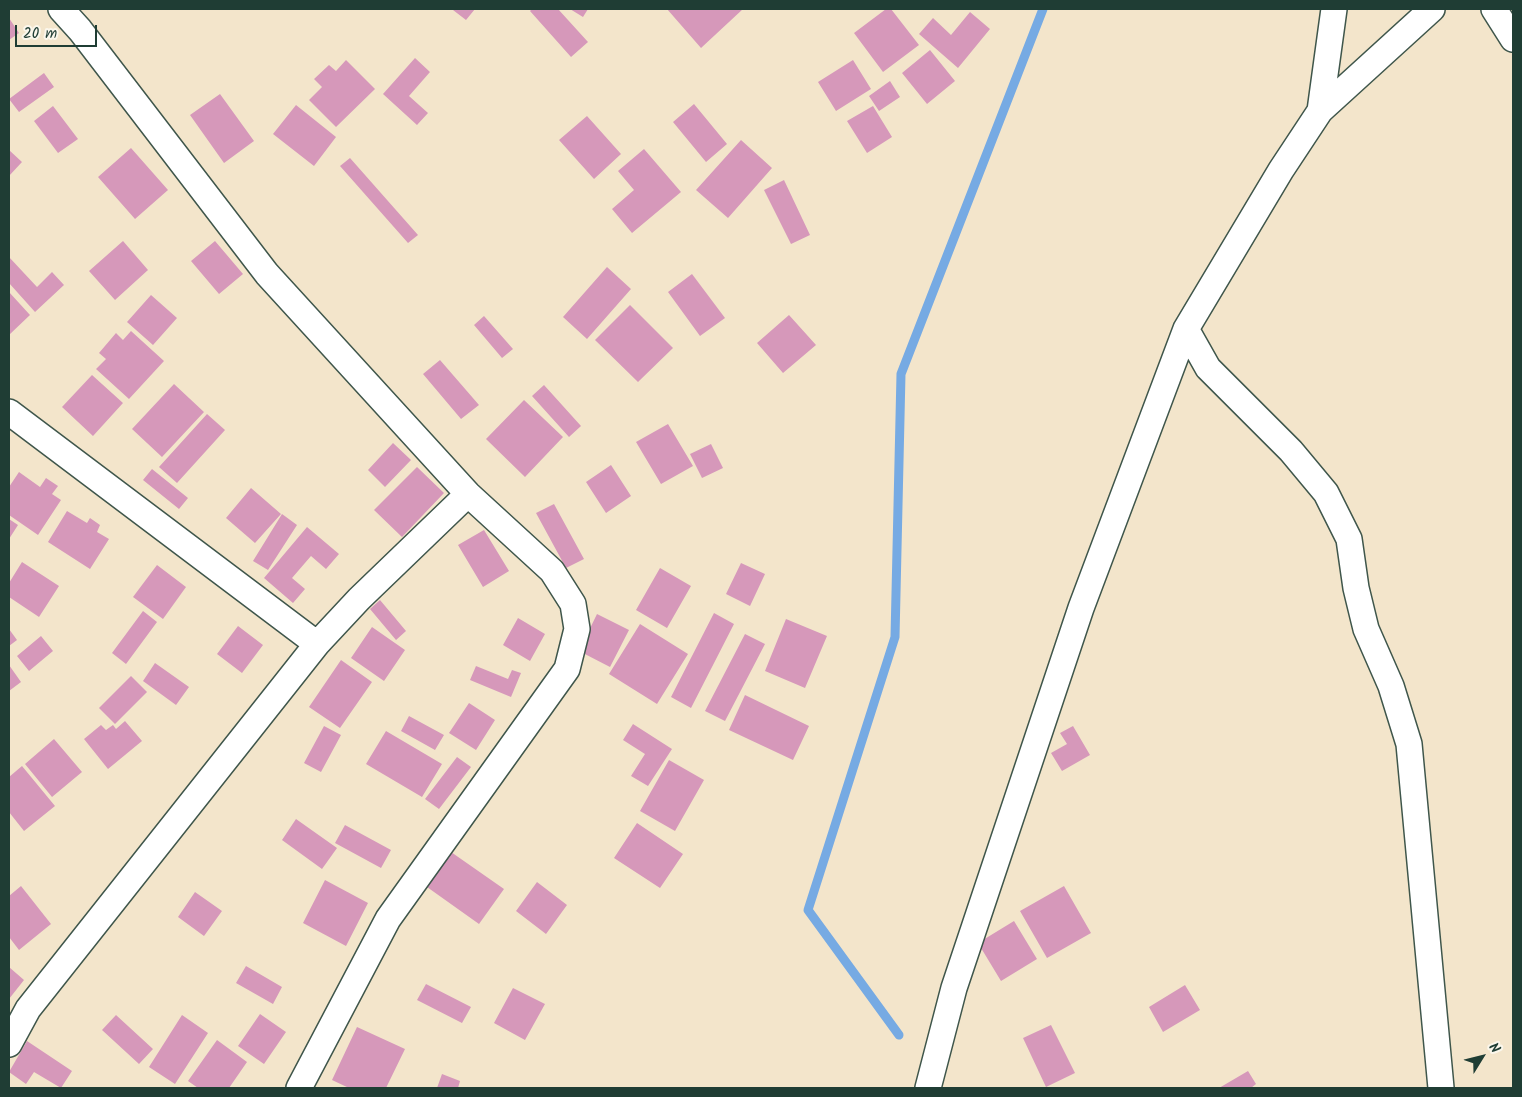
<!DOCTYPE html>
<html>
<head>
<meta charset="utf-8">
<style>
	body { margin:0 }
	#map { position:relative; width:1522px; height:1097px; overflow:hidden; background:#f3e5cb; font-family:Kalam,sans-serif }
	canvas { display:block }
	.frame { position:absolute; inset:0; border:10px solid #1f3d34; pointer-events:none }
	.north { position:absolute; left:1457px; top:1032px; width:50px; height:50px; -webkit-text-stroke:4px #fbf7ec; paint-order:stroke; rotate:54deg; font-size:14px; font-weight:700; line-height:20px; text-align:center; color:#1f3d34 }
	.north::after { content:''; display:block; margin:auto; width:18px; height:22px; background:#1f3d34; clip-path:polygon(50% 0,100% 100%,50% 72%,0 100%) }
	.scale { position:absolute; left:15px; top:25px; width:82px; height:22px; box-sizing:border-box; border:2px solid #1f3d34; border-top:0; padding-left:6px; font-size:15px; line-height:18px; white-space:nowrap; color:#1f3d34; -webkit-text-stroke:4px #fbf7ec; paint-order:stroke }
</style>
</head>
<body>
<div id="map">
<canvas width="1522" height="1097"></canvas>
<div class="frame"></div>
<div class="north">N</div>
<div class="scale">20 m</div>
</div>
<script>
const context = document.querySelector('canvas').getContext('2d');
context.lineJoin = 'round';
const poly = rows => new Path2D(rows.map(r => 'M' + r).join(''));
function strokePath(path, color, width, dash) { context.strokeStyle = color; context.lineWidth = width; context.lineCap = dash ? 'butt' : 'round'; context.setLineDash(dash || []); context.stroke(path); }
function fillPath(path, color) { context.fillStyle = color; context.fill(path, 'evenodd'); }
const stream = poly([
	[899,1035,808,910,895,637,901,374,1043,9]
]);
const building = poly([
	[454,9,475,9,466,20,453,10],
	[532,9,558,9,588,42,571,57,530,11],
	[570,9,588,9,583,17],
	[667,9,743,9,701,48],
	[886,9,891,9,919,45,883,72,854,33],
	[970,12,990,29,958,68,919,34,933,18,951,35],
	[9,18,19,33,9,40],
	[930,50,955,81,927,104,902,73],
	[415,58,430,72,409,96,428,113,417,125,383,94],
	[346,60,375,89,336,127,309,100,322,87,314,79,329,65,336,71],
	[853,60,871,89,836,111,818,82],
	[44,73,54,87,19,112,9,99],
	[890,81,900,97,879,111,869,96],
	[220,94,254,141,224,163,190,115],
	[694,104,727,144,706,162,673,122],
	[296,105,336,137,314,166,273,134],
	[53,106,78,139,58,153,34,121],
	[873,106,892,137,867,153,847,121],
	[587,116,621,154,594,179,559,140],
	[741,140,772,168,728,218,696,190],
	[131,148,168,190,135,219,98,177],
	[644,149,681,192,632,233,612,209,634,190,618,171],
	[9,150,22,162,9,176],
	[350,158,418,235,408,243,340,166],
	[784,180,810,235,791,244,764,190],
	[123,241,148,270,115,300,89,271],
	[215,241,243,274,219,294,191,261],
	[9,257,37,287,52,272,64,285,35,312,9,283],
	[607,267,631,289,587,339,563,317],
	[692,274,725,318,700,336,668,292],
	[9,292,30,315,9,335],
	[151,295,177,318,153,345,127,322],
	[630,305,673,348,638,382,595,340],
	[789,315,816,345,783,373,757,343],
	[484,316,513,349,502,358,474,325],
	[131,331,164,361,129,399,96,369,106,359,99,353,116,333,123,340],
	[440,360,479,405,461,419,423,374],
	[92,375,123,403,93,436,62,407],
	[174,384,204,412,162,457,132,429],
	[544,385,581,426,569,437,532,396],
	[524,400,563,437,525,477,486,439],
	[207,414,225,430,177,483,159,467],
	[668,424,693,466,661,484,636,442],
	[393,443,411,460,385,487,368,470],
	[711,444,723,468,702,478,690,454],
	[611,465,631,496,606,513,586,482],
	[417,467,444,493,402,537,374,510],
	[152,469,188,498,179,509,143,480],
	[19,472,40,487,46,478,58,486,52,494,61,500,38,535,9,515,9,487],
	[251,488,281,514,255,543,226,518],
	[554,504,584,559,566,568,536,513],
	[67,511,87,523,90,518,100,525,97,532,109,539,90,569,48,542],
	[282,514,297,525,268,570,253,561],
	[9,519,18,525,9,539],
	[307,527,339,554,326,569,311,556,292,578,305,589,293,603,264,578],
	[484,530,509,571,483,587,458,545],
	[22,562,59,586,39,617,9,597,9,583],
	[741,563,765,574,750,606,726,594],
	[157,565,186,587,163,619,133,597],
	[660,568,691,586,667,628,636,610],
	[380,600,406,631,396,640,370,609],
	[143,611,157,622,126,664,112,653],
	[714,613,734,624,691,708,671,697],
	[597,614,629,630,610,667,579,651],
	[518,618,545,634,530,661,503,645],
	[786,619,827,636,805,688,765,671],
	[640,624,688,654,657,704,609,674],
	[238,626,263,645,242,673,217,654],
	[372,627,405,650,384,681,351,658],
	[9,629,17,640,9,646],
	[745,634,765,644,725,721,705,711],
	[41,636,53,651,29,671,17,656],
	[341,660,372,682,340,728,309,707],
	[155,663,189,687,176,705,143,681],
	[9,665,21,682,9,691],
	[476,666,508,679,512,670,521,673,511,697,470,680],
	[131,676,147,692,115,724,99,708],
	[745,695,809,726,793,760,729,730],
	[469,703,495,720,476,750,449,733],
	[409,716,444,735,435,750,401,731],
	[125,721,142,741,108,769,84,739,101,725,106,730,113,725,116,729],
	[633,724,672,749,648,786,631,776,645,754,623,740],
	[324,726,341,735,321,772,304,763],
	[1073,726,1090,755,1062,771,1051,753,1067,744,1060,733],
	[386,731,442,764,422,797,366,764],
	[54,739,82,772,52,797,25,764],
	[457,757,471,767,439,809,425,799],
	[669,760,704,780,675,831,640,811],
	[22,766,55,806,24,831,9,812,9,777],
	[296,819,337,848,322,869,282,840],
	[637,823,683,854,660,888,614,858],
	[345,825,391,850,381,868,335,843],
	[451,852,504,889,479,924,427,887],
	[325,880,368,903,346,946,303,923],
	[537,882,567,905,546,934,516,911],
	[21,886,51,924,19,950,9,937,9,896],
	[1064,886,1091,933,1047,958,1020,911],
	[195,892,222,911,204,936,178,917],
	[1014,921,1037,959,1001,981,978,943],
	[246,966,282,987,273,1004,236,983],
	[9,967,24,980,9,999],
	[426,984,471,1007,462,1023,417,1000],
	[1185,985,1200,1010,1163,1032,1149,1007],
	[513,988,545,1004,525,1040,494,1023],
	[260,1014,286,1032,264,1064,238,1046],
	[116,1015,153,1049,139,1064,102,1030],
	[182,1015,208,1033,175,1084,149,1067],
	[1051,1025,1075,1073,1046,1087,1023,1038],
	[357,1027,405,1049,386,1088,349,1088,332,1080],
	[217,1040,247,1062,229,1088,198,1088,188,1081],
	[27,1041,72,1071,61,1088,34,1072,26,1084,9,1072],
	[1248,1071,1256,1084,1251,1088,1219,1088],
	[442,1074,460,1081,458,1088,437,1088]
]);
const street = poly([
	[61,9,80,30,267,274,468,494,552,571,573,604,577,629,567,669,388,919,299,1088],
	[1494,9,1513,39],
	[1320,111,1334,9],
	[1186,329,1208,368,1291,451,1326,493,1349,539,1356,588,1366,629,1391,686,1409,744,1441,1088],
	[9,412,317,644],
	[9,1044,28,1009,317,644,359,599,468,494],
	[928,1088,954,988,1081,608,1186,329,1281,170,1320,111,1432,9]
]);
strokePath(stream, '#76aae3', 9);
fillPath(building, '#d698ba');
strokePath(street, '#3f564b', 28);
strokePath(street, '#fff', 25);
</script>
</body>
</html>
